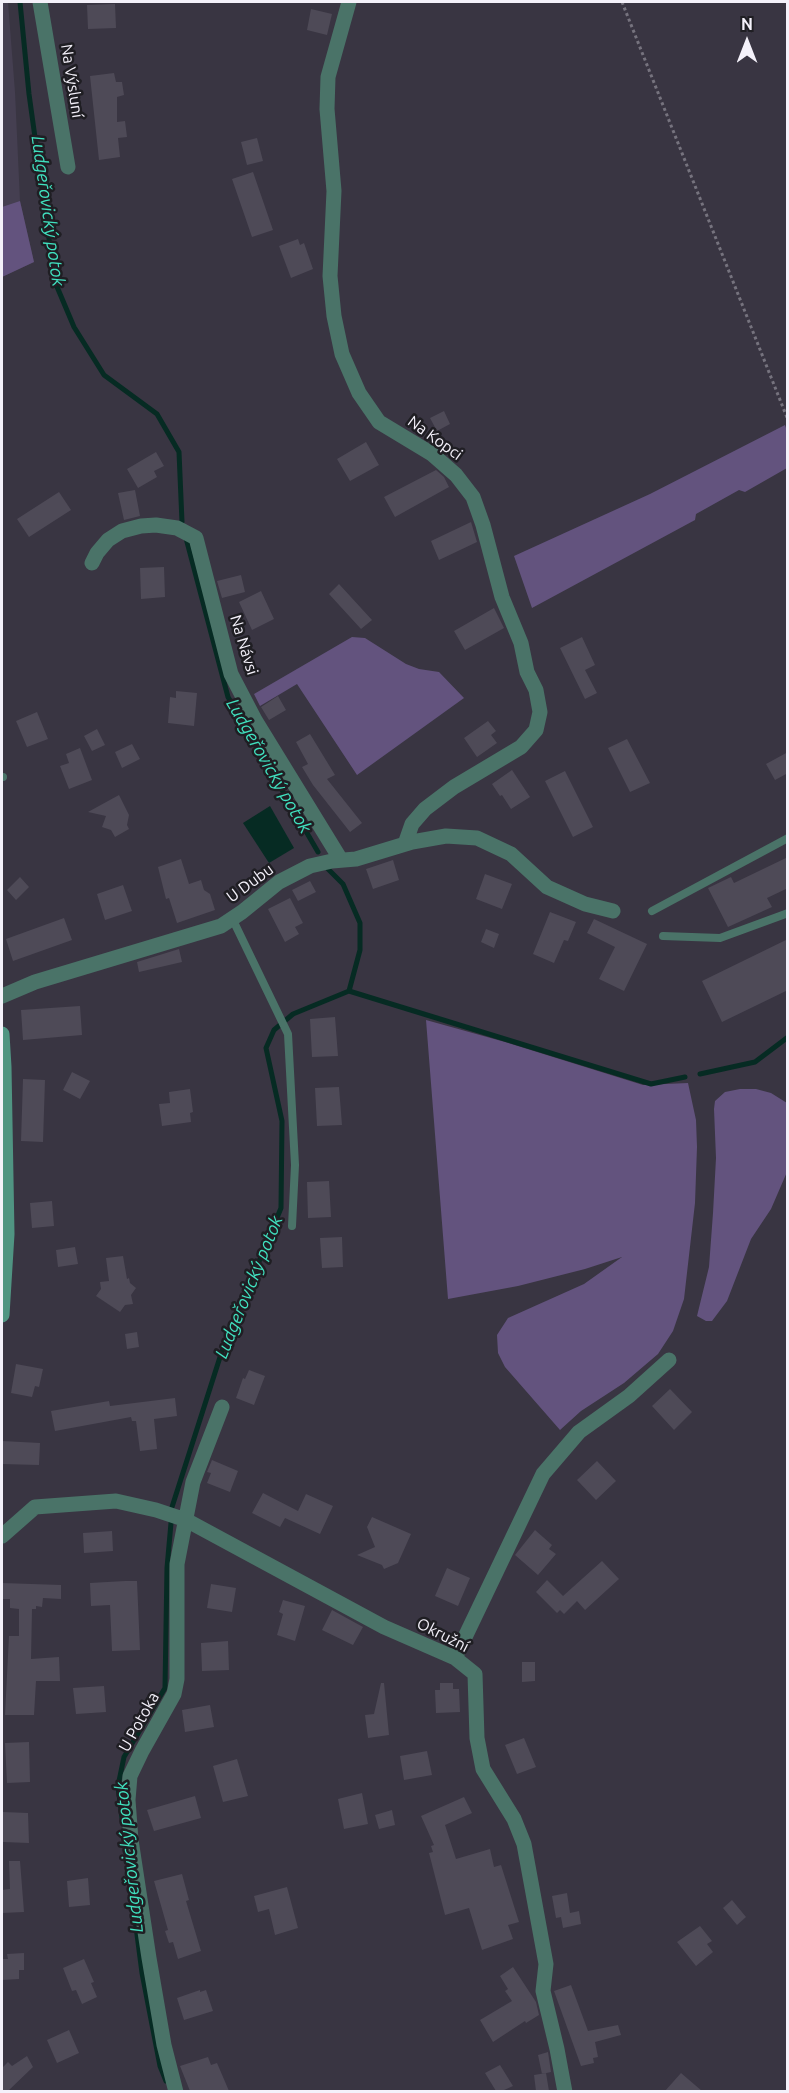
<!DOCTYPE html>
<html>
<head>
<meta charset="utf-8">
<style>
	body { margin:0 }
	#map { position:relative; width:789px; height:2093px; overflow:hidden; background:#393542; font-family:Ubuntu,sans-serif }
	canvas { display:block }
	.frame { position:absolute; inset:0; border:3px solid #f4f1fa; pointer-events:none }
	.north { position:absolute; left:717px; top:12px; width:60px; height:60px; -webkit-text-stroke:4px #1f1e23; paint-order:stroke; rotate:0deg; font-size:16px; font-weight:700; line-height:24px; text-align:center; color:#f4f1fa }
	.north::after { content:''; display:block; margin:auto; width:21px; height:27px; background:#f4f1fa; clip-path:polygon(50% 0,100% 100%,50% 72%,0 100%) }
</style>
</head>
<body>
<div id="map">
<canvas width="789" height="2093"></canvas>
<div class="frame"></div>
<div class="north">N</div>
</div>
<script>
const context = document.querySelector('canvas').getContext('2d');
context.lineJoin = 'round';
function fillPath(path, color) { context.fillStyle = color; context.fill(path, 'evenodd'); }
const poly = rows => new Path2D(rows.map(r => 'M' + r).join(''));
function strokePath(path, color, width, dash) { context.strokeStyle = color; context.lineWidth = width; context.lineCap = dash ? 'butt' : 'round'; context.setLineDash(dash || []); context.stroke(path); }
function write(font, color, halo, rows, align = 'center') {
  context.font = font + ' Ubuntu,sans-serif'; context.lineWidth = 5; context.setLineDash([]); context.textBaseline = 'middle'; context.strokeStyle = halo; context.fillStyle = color; for (const [text, x, y, turn = 0] of rows) {
    context.save(); context.translate(x, y); context.rotate((+turn || 0) * Math.PI / 180); context.textAlign = isNaN(turn) ? turn : align; if (halo) context.strokeText(text, 0, 0); context.fillText(text, 0, 0); context.restore();
  }
}
const built = poly([
	[2,2,8,2,15,92,20,201,34,262,2,277]
]);
const green = poly([
	[20,201,34,262,2,277,2,207],
	[785,425,787,431,787,468,745,492,739,490,696,514,695,520,532,608,514,556,650,494],
	[352,637,365,638,406,664,419,669,439,672,464,698,357,775,297,684,260,706,254,694],
	[426,1020,505,1042,643,1085,688,1083,696,1120,697,1147,695,1203,684,1299,673,1331,658,1354,624,1383,581,1411,560,1430,505,1367,498,1353,497,1335,508,1318,584,1284,622,1257,585,1269,518,1286,448,1299],
	[740,1089,756,1089,771,1093,787,1103,787,1172,771,1209,751,1239,727,1301,712,1321,706,1321,697,1316,709,1267,713,1213,716,1158,714,1109,715,1101,725,1092]
]);
const water = poly([
	[270,806,294,848,269,863,243,823]
]);
const stream = poly([
	[20,2,29,94,55,282,74,327,104,375,157,414,179,452,182,522],
	[186,538,228,697,318,852],
	[349,991,651,1084,685,1077],
	[700,1074,755,1062,788,1037],
	[172,1507,221,1354,281,1208,282,1121,266,1048,274,1030,293,1014,349,991,360,950,360,923,343,884,328,869],
	[122,1818,118,1786,124,1757,165,1688,167,1568,171,1523],
	[132,1896,142,1973,160,2066,166,2081]
]);
const building = poly([
	[115,4,116,28,88,29,87,5],
	[311,9,332,14,327,35,307,30],
	[114,73,116,82,122,82,124,95,117,97,117,122,125,121,127,137,118,138,120,157,99,160,90,76],
	[257,138,263,161,247,165,241,142],
	[253,172,273,230,252,237,232,179],
	[298,239,300,245,304,243,313,269,291,278,279,246],
	[444,411,450,424,437,431,430,418],
	[366,442,379,465,350,481,337,459],
	[156,452,164,466,154,471,157,477,138,488,127,469],
	[436,470,444,477,449,487,395,517,384,497],
	[135,490,140,516,124,520,118,493],
	[59,492,71,510,29,537,17,519],
	[471,522,477,542,439,560,431,541],
	[164,567,165,597,141,599,140,568],
	[241,575,245,592,222,598,217,581],
	[339,584,372,620,361,629,329,594],
	[261,591,274,619,252,630,239,602],
	[494,608,504,628,465,650,454,631],
	[582,637,595,665,585,670,597,693,585,699,560,648],
	[176,691,197,693,194,726,168,723,170,697,176,698],
	[278,696,286,710,269,720,261,707],
	[37,712,48,739,27,747,16,721],
	[488,721,496,731,491,735,497,743,477,757,464,738],
	[97,729,105,745,92,751,84,736],
	[310,734,335,775,327,779,362,823,350,832,313,785,302,767,308,764,296,742],
	[627,739,650,783,630,792,608,748],
	[132,744,140,759,122,768,115,752],
	[80,748,92,780,69,789,60,766,69,763,66,754],
	[788,752,788,773,775,780,766,764],
	[512,770,530,797,511,809,502,795,500,796,492,784],
	[565,771,593,827,573,837,545,781],
	[119,795,129,815,127,825,129,829,115,837,111,830,102,827,106,816,88,812],
	[788,857,788,888,767,898,772,907,728,927,708,888,731,877,734,883],
	[181,859,189,884,201,880,204,890,210,894,215,910,177,923,169,898,166,899,158,867],
	[393,860,399,880,373,889,366,869],
	[485,874,512,884,502,909,476,899],
	[20,877,29,887,16,900,7,890],
	[310,881,316,892,298,901,292,890],
	[123,885,132,911,105,920,97,894],
	[290,898,303,923,295,927,299,934,285,942,268,909],
	[550,912,576,922,568,941,564,940,554,963,533,954],
	[64,918,72,940,13,961,6,939],
	[594,919,647,944,624,991,599,979,615,947,587,933],
	[486,929,499,934,494,948,481,942],
	[788,939,788,990,722,1022,702,981],
	[179,949,182,962,139,972,137,962],
	[80,1006,82,1035,23,1040,21,1010],
	[335,1017,338,1056,312,1057,310,1019],
	[72,1072,90,1081,80,1099,63,1090],
	[23,1079,45,1080,43,1142,21,1141],
	[339,1087,342,1125,317,1126,315,1088],
	[190,1089,193,1112,190,1113,191,1122,162,1126,159,1104,170,1103,169,1092],
	[329,1181,331,1217,308,1218,307,1182],
	[52,1201,54,1226,32,1228,30,1203],
	[342,1237,343,1267,322,1268,320,1238],
	[75,1247,78,1264,58,1267,56,1250],
	[123,1256,127,1279,129,1278,130,1283,136,1288,131,1295,133,1304,125,1305,120,1312,96,1296,101,1289,100,1282,109,1281,106,1258],
	[137,1332,139,1347,127,1349,125,1334],
	[16,1364,43,1369,39,1387,35,1386,32,1397,11,1393],
	[249,1370,265,1376,254,1405,236,1398,243,1378,245,1379],
	[670,1389,692,1412,674,1430,652,1406],
	[175,1398,177,1416,154,1419,157,1449,140,1451,136,1421,132,1421,131,1417,55,1431,51,1411,109,1401,110,1406],
	[2,1441,40,1443,39,1465,2,1464],
	[212,1460,238,1471,230,1492,207,1483,211,1473,207,1472],
	[597,1461,616,1481,596,1500,577,1480],
	[263,1493,298,1511,306,1494,333,1506,320,1534,285,1518,280,1527,252,1513],
	[372,1517,411,1534,398,1563,384,1569,382,1565,357,1555,375,1547,367,1527],
	[535,1530,552,1545,549,1549,556,1554,538,1575,515,1555],
	[112,1531,113,1551,84,1553,83,1533],
	[602,1561,619,1579,585,1610,577,1601,564,1614,560,1610,557,1613,536,1592,547,1580,563,1596],
	[447,1568,470,1578,458,1606,435,1596],
	[125,1581,137,1581,140,1650,112,1651,110,1605,91,1606,90,1583],
	[2,1583,61,1585,61,1599,43,1598,42,1607,36,1606,36,1609,32,1609,31,1659,59,1657,60,1681,36,1681,34,1715,5,1715,9,1636,19,1636,19,1609,10,1608,10,1599,2,1599],
	[211,1584,236,1588,232,1612,207,1608],
	[283,1600,305,1606,295,1641,277,1635,283,1614,279,1612],
	[332,1610,363,1627,353,1645,322,1630],
	[228,1641,229,1670,202,1671,201,1643],
	[522,1662,535,1662,535,1681,522,1682],
	[381,1683,384,1683,389,1735,368,1738,365,1715,374,1714],
	[440,1683,453,1683,453,1689,459,1689,460,1712,436,1713,435,1690,440,1690],
	[104,1686,106,1712,76,1714,73,1688],
	[210,1705,214,1727,185,1732,182,1710],
	[524,1738,536,1767,517,1774,505,1745],
	[29,1742,30,1782,7,1783,5,1743],
	[427,1751,432,1775,404,1780,400,1756],
	[237,1759,248,1796,223,1802,213,1766],
	[362,1793,368,1824,344,1829,338,1799],
	[195,1796,201,1818,154,1831,147,1810],
	[464,1797,472,1813,445,1825,456,1859,490,1849,494,1867,501,1865,519,1922,508,1925,513,1939,482,1950,469,1908,445,1915,429,1853,433,1852,431,1846,434,1845,421,1816],
	[392,1810,395,1825,379,1829,375,1815],
	[3,1812,28,1813,29,1843,3,1842],
	[9,1861,20,1861,24,1912,2,1913,2,1890,10,1889],
	[182,1874,189,1900,186,1901,201,1951,178,1959,173,1942,169,1943,165,1931,168,1930,154,1881],
	[88,1878,90,1905,69,1907,67,1881],
	[287,1887,298,1928,275,1935,269,1909,258,1912,254,1896],
	[567,1893,570,1913,579,1911,581,1924,563,1928,561,1917,556,1918,552,1896],
	[732,1900,746,1917,737,1925,723,1908],
	[700,1926,712,1941,707,1944,713,1952,696,1966,677,1942],
	[24,1953,24,1970,19,1970,19,1979,2,1980,2,1959,8,1959,7,1954],
	[84,1959,94,1982,91,1983,97,1997,82,2004,76,1990,72,1991,63,1968],
	[513,1967,536,2002,539,2015,526,2023,525,2021,493,2042,480,2020,512,2001,505,1991,508,1989,500,1976],
	[571,1985,588,2031,618,2025,621,2035,595,2042,598,2057,593,2058,594,2063,581,2066,554,1991],
	[200,1990,200,1992,206,1990,213,2011,184,2020,177,1998],
	[69,2030,79,2053,57,2063,47,2040],
	[548,2052,551,2072,542,2074,538,2055],
	[27,2056,33,2067,8,2091,2,2091,2,2068,8,2062,12,2066],
	[208,2057,211,2065,217,2063,229,2091,190,2091,180,2066],
	[500,2065,513,2086,502,2091,496,2091,485,2073],
	[546,2073,549,2091,536,2091,534,2075],
	[681,2073,702,2091,665,2091]
]);
const path = poly([
	[622,2,788,420]
]);
const lane = poly([
	[2,777,3,777],
	[652,911,788,838],
	[232,918,288,1034,295,1165,292,1226],
	[663,936,720,938,788,913]
]);
const street = poly([
	[40,2,68,167],
	[349,2,328,77,327,109,334,191,330,276,334,316,342,354,359,393,379,422,432,454,456,475,473,497,483,525,502,597,521,643,527,672,536,690,540,712,536,730,521,747,454,787,425,809,412,824,405,844],
	[92,563,97,553,108,540,122,531,141,526,156,525,177,528,196,538,231,674,255,720,341,860],
	[2,996,35,982,221,926,242,912,279,882,310,866,332,861,356,859,412,842,446,836,477,838,511,854,547,887,585,904,613,911],
	[2,1536,35,1507,116,1501,156,1510,186,1520,384,1627,455,1658,475,1674,477,1738,483,1769,514,1819,524,1844,546,1964,543,1991,557,2049,565,2092],
	[455,1658,543,1474,579,1432,629,1396,669,1360],
	[176,2092,164,2045,149,1958,131,1840,128,1800,130,1776,142,1751,174,1694,177,1679,177,1564,193,1482,222,1407]
]);
const secondary = poly([
	[2,1034,4,1067,7,1234,2,1315]
]);
const streetNames = [
	["Na Výsluní",72,81,81],
	["Na Kopci",435,438,36],
	["Na Návsi",244,645,73],
	["U Dubu",250,883,-36],
	["Okružní",443,1635,27],
	["U Potoka",139,1722,-61]
];
const waterNames = [
	["Ludgeřovický potok",48,211,82],
	["Ludgeřovický potok",269,766,60],
	["Ludgeřovický potok",249,1287,-68],
	["Ludgeřovický potok",129,1857,-96]
];
fillPath(built, '#453f51');
fillPath(green, '#63537e');
fillPath(water, '#062b23');
strokePath(stream, '#062b23', 5);
fillPath(building, '#4e4a57');
strokePath(path, '#76737e', 3, [3, 3]);
strokePath(lane, '#4a7368', 8);
strokePath(street, '#4a7368', 15);
strokePath(secondary, '#509482', 15);
write('16px', '#f4f1fa', '#1f1e23', streetNames);
write('italic 18px', '#40e1bf', '#1f1e23', waterNames);
</script>
</body>
</html>
